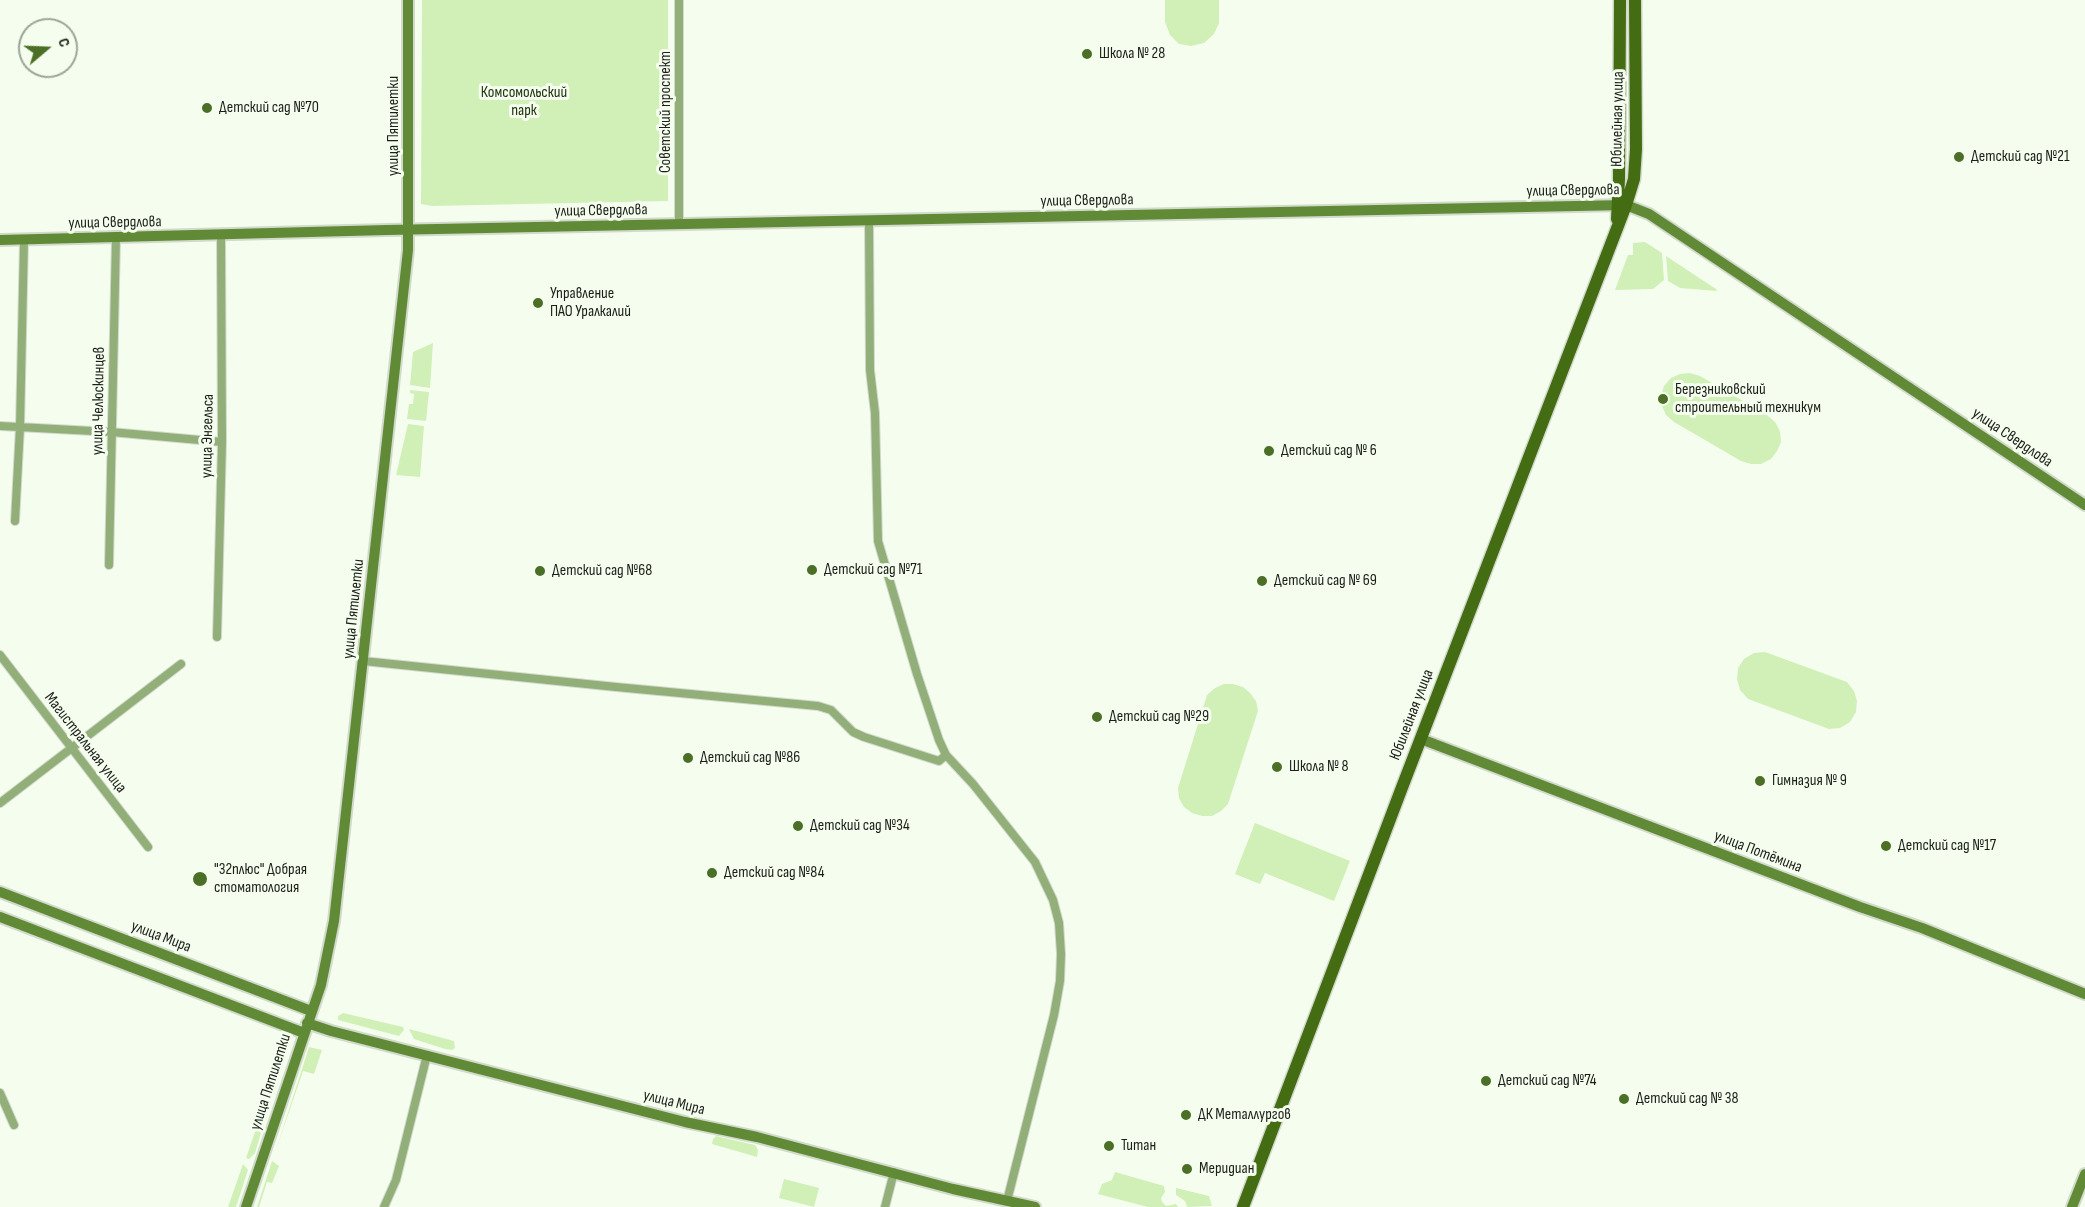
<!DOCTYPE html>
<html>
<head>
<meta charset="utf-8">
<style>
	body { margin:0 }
	#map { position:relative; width:2085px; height:1207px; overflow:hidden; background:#f5feee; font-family:"Sofia Sans Condensed",sans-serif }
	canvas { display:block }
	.north { position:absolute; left:18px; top:18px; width:60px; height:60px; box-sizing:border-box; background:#f5feee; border:2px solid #9ea499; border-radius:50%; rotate:71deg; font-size:16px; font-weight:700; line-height:24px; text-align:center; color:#1b1e19 }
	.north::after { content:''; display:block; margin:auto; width:21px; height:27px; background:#4c6f27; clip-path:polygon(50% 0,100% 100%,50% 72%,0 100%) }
</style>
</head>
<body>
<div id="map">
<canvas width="2085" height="1207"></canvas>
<div class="north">С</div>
</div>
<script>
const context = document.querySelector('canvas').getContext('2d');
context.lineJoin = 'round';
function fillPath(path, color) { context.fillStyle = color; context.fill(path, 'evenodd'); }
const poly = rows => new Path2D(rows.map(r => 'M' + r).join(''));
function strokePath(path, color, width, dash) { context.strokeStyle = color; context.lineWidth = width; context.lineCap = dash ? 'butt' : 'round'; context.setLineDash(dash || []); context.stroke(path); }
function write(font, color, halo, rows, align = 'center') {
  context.font = font + ' "Sofia Sans Condensed",sans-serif'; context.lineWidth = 6; context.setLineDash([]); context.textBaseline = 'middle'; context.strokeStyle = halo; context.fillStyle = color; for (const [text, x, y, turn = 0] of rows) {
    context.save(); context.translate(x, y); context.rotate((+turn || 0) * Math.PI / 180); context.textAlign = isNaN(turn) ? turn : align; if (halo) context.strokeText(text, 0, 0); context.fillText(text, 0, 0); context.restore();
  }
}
const green = poly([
	[422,0,668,0,668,201,432,206,421,204],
	[1165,0,1219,0,1219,23,1214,34,1204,43,1191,46,1179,44,1170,35,1165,22],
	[1645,242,1662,253,1664,280,1653,289,1615,290,1628,255,1633,255,1633,243],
	[1666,256,1716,289,1717,291,1680,288,1668,281],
	[433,343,430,388,410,385,413,352],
	[1690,373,1700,376,1767,415,1775,422,1780,431,1781,442,1777,451,1771,459,1761,464,1751,464,1741,461,1674,422,1666,415,1662,406,1661,396,1664,386,1671,378,1680,374],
	[410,390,429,392,426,421,407,419,409,404,413,404,414,394,410,393],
	[408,424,424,426,420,477,396,475],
	[1765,652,1847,682,1854,691,1857,701,1856,712,1850,722,1840,728,1829,729,1748,699,1740,690,1737,679,1738,668,1744,659,1754,653],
	[1224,684,1233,684,1243,687,1250,693,1256,701,1258,711,1228,804,1221,811,1212,816,1202,816,1192,813,1184,807,1179,798,1178,788,1207,695,1215,688],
	[1255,823,1350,861,1334,901,1265,873,1260,884,1235,874],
	[343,1013,403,1027,404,1030,399,1036,338,1020,338,1016],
	[409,1029,454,1041,455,1048,452,1050,445,1049,414,1039],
	[309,1047,322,1050,314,1074,303,1071,276,1150],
	[266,1100,270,1103,255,1153,249,1159,246,1158],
	[716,1136,755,1145,758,1150,757,1157,712,1144,713,1139],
	[272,1161,279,1166,272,1183,267,1182,259,1207,257,1207],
	[243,1164,248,1170,236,1207,228,1207],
	[1115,1172,1164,1186,1165,1192,1161,1198,1162,1202,1166,1206,1176,1204,1178,1207,1148,1207,1098,1194,1102,1184,1112,1180],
	[784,1179,819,1188,814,1207,779,1198],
	[1176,1188,1209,1196,1212,1206,1187,1207,1185,1201,1176,1195]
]);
const street = poly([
	[679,0,679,225],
	[869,221,870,370,875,413,878,541,917,674,939,740,946,755,973,784,1035,862,1053,900,1059,923,1061,954,1060,981,1054,1015,1007,1201],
	[0,426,111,432,222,442],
	[15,521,20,427,24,240],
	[109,565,116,238],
	[217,637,222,442,221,235],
	[0,655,148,847],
	[363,661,616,687,818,706,831,710,853,732,864,737,939,761,946,755],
	[0,803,181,664],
	[0,1093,14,1125],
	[384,1207,396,1180,427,1055],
	[885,1207,894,1172]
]);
const secondary = poly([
	[0,240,387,230,1626,205,1649,214,2085,505],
	[1421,739,1860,907,1922,928,2085,994],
	[0,892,311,1011],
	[0,917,304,1033],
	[307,1023,331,1031,685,1122,757,1137,953,1189,1035,1207],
	[246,1207,321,985,334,921,408,250,408,0],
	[2072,1207,2085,1174]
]);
const primary = poly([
	[1617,219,1619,179,1620,0],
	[1243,1207,1401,790,1626,205,1634,179,1636,149,1635,0]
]);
const markers = [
	[1087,54,6,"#4c6f27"],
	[207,108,6,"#4c6f27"],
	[1959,157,6,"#4c6f27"],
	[538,303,6,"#4c6f27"],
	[1663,399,6,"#4c6f27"],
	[1269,451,6,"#4c6f27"],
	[812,570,6,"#4c6f27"],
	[540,571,6,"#4c6f27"],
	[1262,581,6,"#4c6f27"],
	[1097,717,6,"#4c6f27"],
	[688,758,6,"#4c6f27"],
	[1277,767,6,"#4c6f27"],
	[1760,781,6,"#4c6f27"],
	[798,826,6,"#4c6f27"],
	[1886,846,6,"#4c6f27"],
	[712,873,6,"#4c6f27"],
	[200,879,8,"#4c6f27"],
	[1486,1081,6,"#4c6f27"],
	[1624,1099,6,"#4c6f27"],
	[1186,1115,6,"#4c6f27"],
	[1109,1146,6,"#4c6f27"],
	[1187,1169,6,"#4c6f27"]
];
const poiNames = [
	["Школа № 28",1099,54],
	["Детский сад №70",219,108],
	["Детский сад №21",1971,157],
	["Управление",550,294],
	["ПАО Уралкалий",550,312],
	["Березниковский",1675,390],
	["строительный техникум",1675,408],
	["Детский сад № 6",1281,451],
	["Детский сад №71",824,570],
	["Детский сад №68",552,571],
	["Детский сад № 69",1274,581],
	["Детский сад №29",1109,717],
	["Детский сад №86",700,758],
	["Школа № 8",1289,767],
	["Гимназия № 9",1772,781],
	["Детский сад №34",810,826],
	["Детский сад №17",1898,846],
	["\"32плюс\" Добрая",214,870],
	["стоматология",214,888],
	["Детский сад №84",724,873],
	["Детский сад №74",1498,1081],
	["Детский сад № 38",1636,1099],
	["ДК Металлургов",1198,1115],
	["Титан",1121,1146],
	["Меридиан",1199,1169]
];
const parkNames = [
	["Комсомольский",524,93],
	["парк",524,111]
];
const streetNames = [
	["Советский проспект",666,112,-90],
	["Юбилейная улица",1618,119,-89],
	["улица Пятилетки",394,126,-90],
	["улица Свердлова",1573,191,-1],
	["улица Свердлова",1087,201,-1],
	["улица Свердлова",601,211,-1],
	["улица Свердлова",115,223,-1],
	["улица Челюскинцев",99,401,-89],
	["улица Энгельса",208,436,-89],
	["улица Свердлова",2012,438,34],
	["улица Пятилетки",354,609,-84],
	["Юбилейная улица",1412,715,-69],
	["Магистральная улица",85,743,52],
	["улица Потёмина",1758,852,21],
	["улица Мира",161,937,21],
	["улица Пятилетки",271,1082,-72],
	["улица Мира",674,1103,14]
];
fillPath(green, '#d0f0b7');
strokePath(street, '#d2dacc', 10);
strokePath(secondary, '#d2dacc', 14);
strokePath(primary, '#d2dacc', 15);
strokePath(street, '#92af79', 8);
strokePath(secondary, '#608a35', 10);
strokePath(primary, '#446c12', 12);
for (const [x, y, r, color] of markers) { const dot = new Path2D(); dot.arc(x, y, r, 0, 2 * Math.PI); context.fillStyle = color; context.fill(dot); strokePath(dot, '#f5feee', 2); }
write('16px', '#1b1e19', '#f5feee', poiNames, 'left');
write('16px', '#20320f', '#f5feee', parkNames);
write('16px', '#1b1e19', '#f5feee', streetNames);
</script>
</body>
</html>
